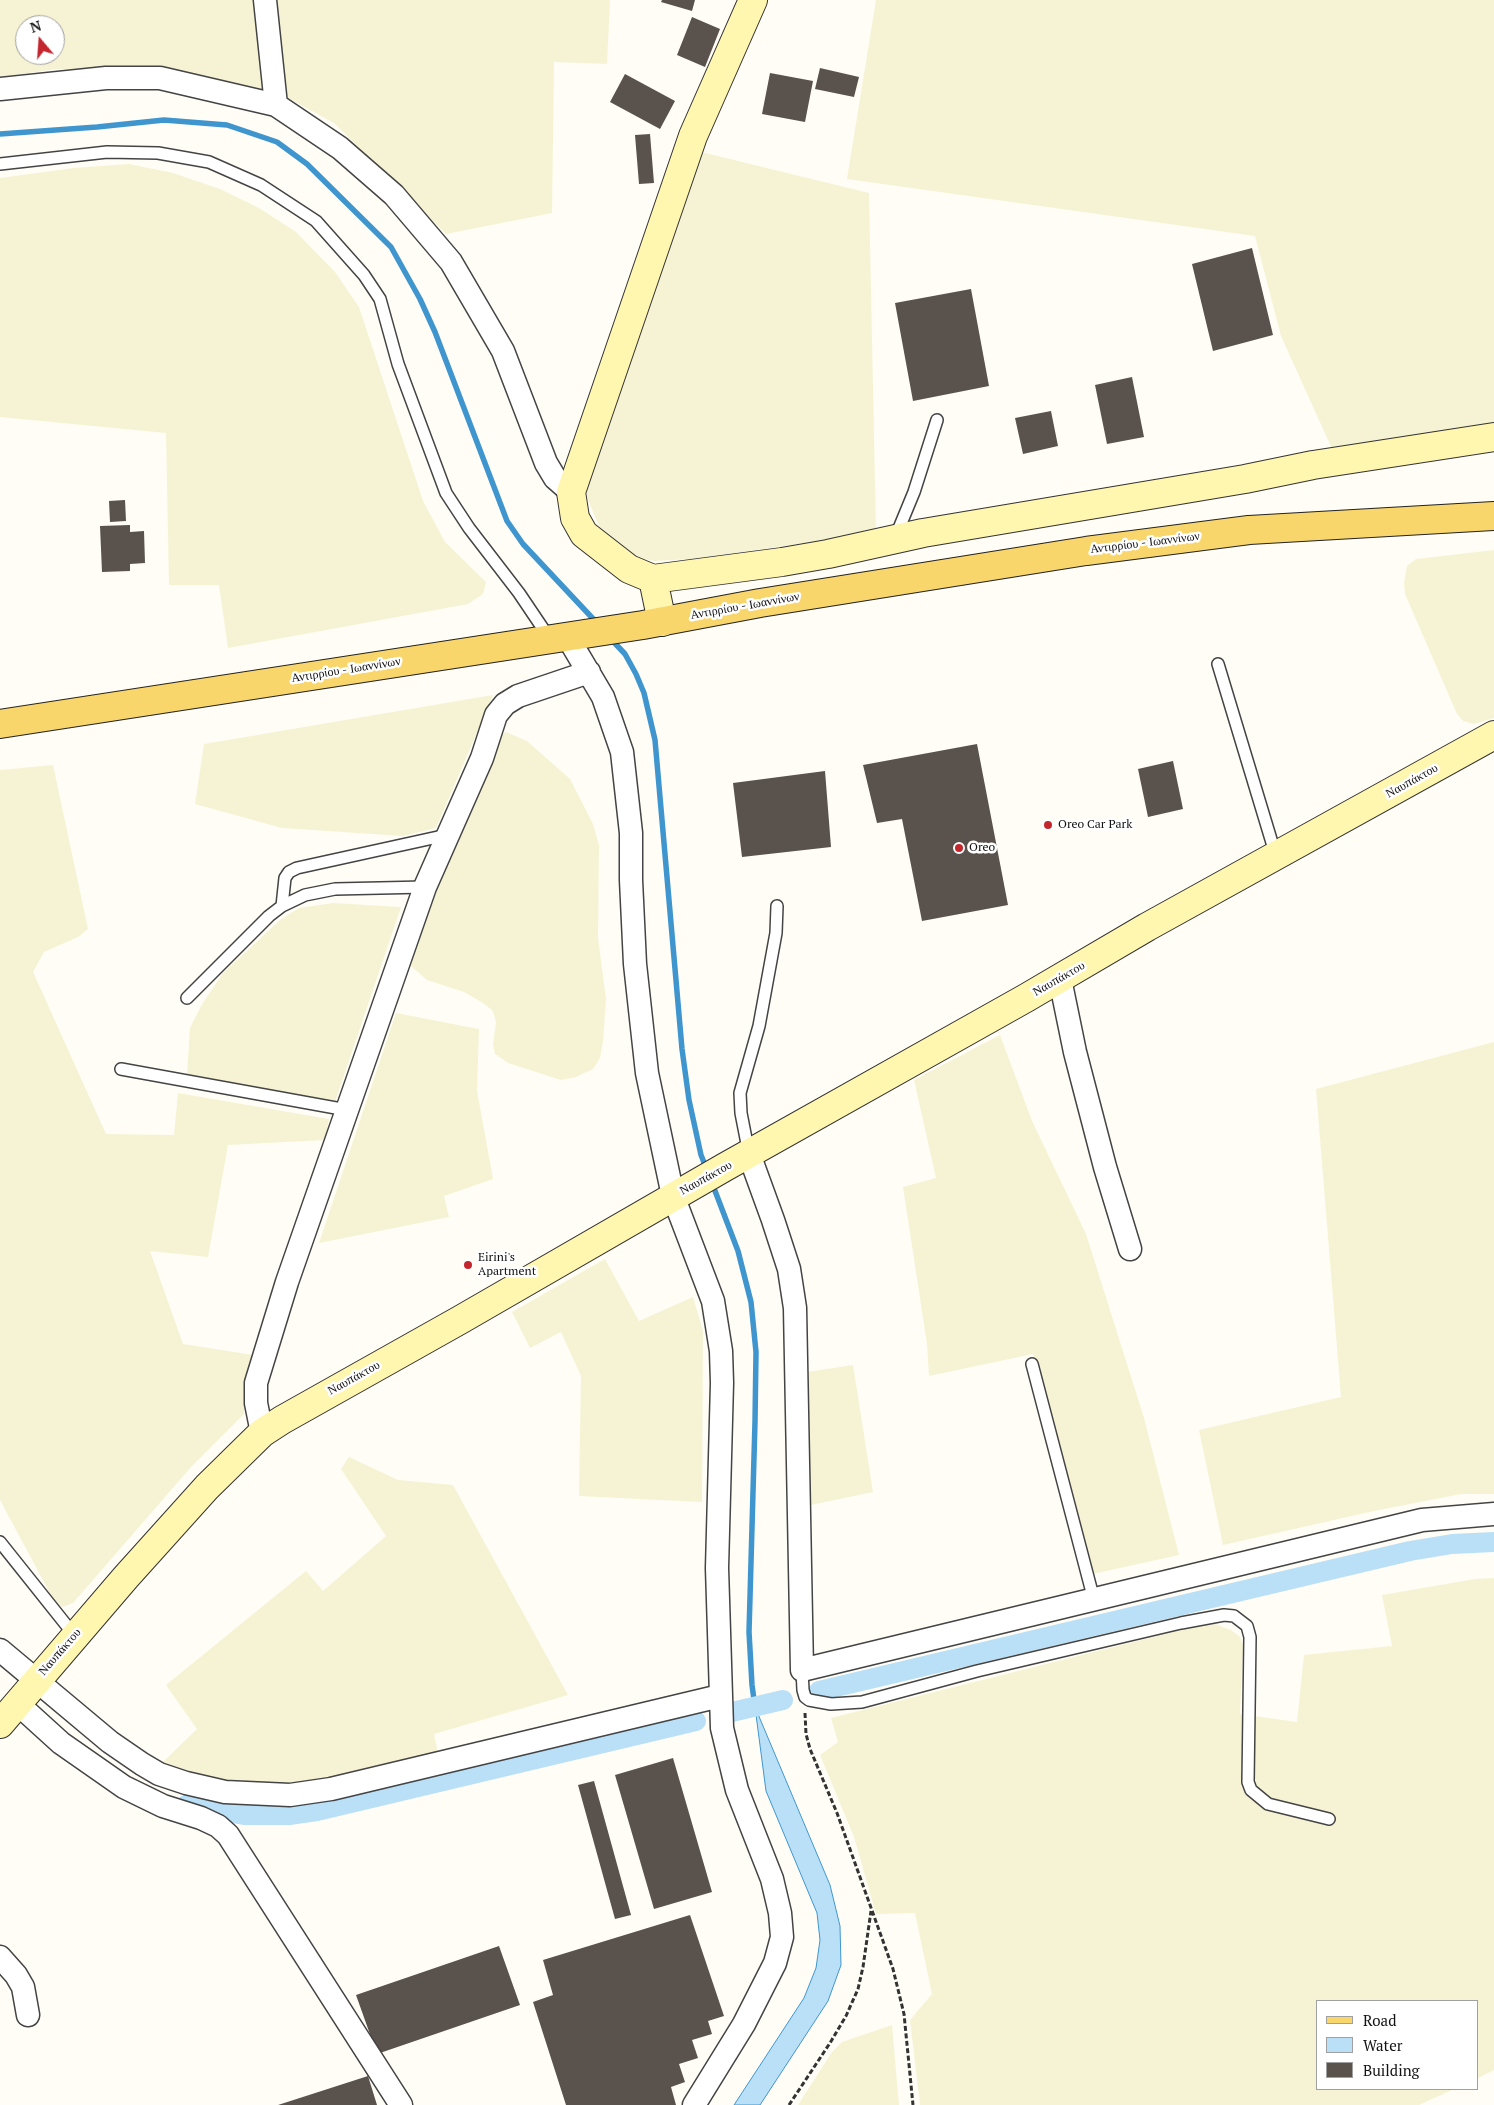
<!DOCTYPE html>
<html>
<head>
<meta charset="utf-8">
<style>
	body { margin:0 }
	#map { position:relative; width:1494px; height:2105px; overflow:hidden; background:#fffdf5; font-family:"PT Serif",serif }
	canvas { display:block }
	.legend { position:absolute; left:1316px; top:2000px; width:162px; height:90px; box-sizing:border-box; background:#fff; border:1px solid #a0a0a0; margin:0; padding:6px 9px; list-style:none; font-size:15px; color:#111 }
	.legend li { display:flex; align-items:center; gap:10px; height:25px }
	.legend b { width:25px; border:1px solid #a0a0a0 }
	.north { position:absolute; left:15px; top:15px; width:50px; height:50px; box-sizing:border-box; background:#fff; border:1px solid #a0a0a0; border-radius:50%; rotate:342deg; font-size:14px; font-weight:700; line-height:20px; text-align:center; color:#111 }
	.north::after { content:''; display:block; margin:auto; width:18px; height:22px; background:#c4262e; clip-path:polygon(50% 0,100% 100%,50% 72%,0 100%) }
</style>
</head>
<body>
<div id="map">
<canvas width="1494" height="2105"></canvas>
<ul class="legend">
<li><b style="height:6px;background:#f9d66b"></b>Road</li>
<li><b style="height:14px;background:#b9e0f7"></b>Water</li>
<li><b style="height:14px;background:#5a524d"></b>Building</li>
</ul>
<div class="north">N</div>
</div>
<script>
const context = document.querySelector('canvas').getContext('2d');
context.lineJoin = 'round';
function fillPath(path, color) { context.fillStyle = color; context.fill(path, 'evenodd'); }
const poly = rows => new Path2D(rows.map(r => 'M' + r).join(''));
function strokePath(path, color, width, dash) { context.strokeStyle = color; context.lineWidth = width; context.lineCap = dash ? 'butt' : 'round'; context.setLineDash(dash || []); context.stroke(path); }
function write(font, color, halo, rows, align = 'center') {
  context.font = font + ' "PT Serif",serif'; context.lineWidth = 5; context.setLineDash([]); context.textBaseline = 'middle'; context.strokeStyle = halo; context.fillStyle = color; for (const [text, x, y, turn = 0] of rows) {
    context.save(); context.translate(x, y); context.rotate((+turn || 0) * Math.PI / 180); context.textAlign = isNaN(turn) ? turn : align; if (halo) context.strokeText(text, 0, 0); context.fillText(text, 0, 0); context.restore();
  }
}
const farmland = poly([
	[0,0,253,0,268,90,207,77,156,68,57,69,0,77],
	[25,25,55,25,55,55,25,55],
	[270,0,610,0,607,64,554,62,552,213,446,234,334,123,281,94],
	[876,0,1494,0,1494,428,1333,451,1281,336,1255,236,847,179],
	[697,151,869,193,876,533,692,559,654,561,627,556,608,540,598,524,587,497,586,483],
	[129,164,173,173,220,189,259,208,296,232,335,272,359,307,423,501,445,542,486,582,483,594,468,604,228,648,219,585,169,585,166,433,0,417,0,178,74,168],
	[1494,550,1494,718,1474,724,1463,721,1457,714,1405,594,1404,583,1407,566,1416,559],
	[493,695,436,828,403,836,282,828,195,804,204,744],
	[506,732,527,741,570,779,593,824,599,845,598,938,606,999,603,1041,600,1058,593,1069,576,1077,561,1080,508,1063,495,1054,493,1045,496,1022,493,1011,483,1003,464,992,427,980,411,966,419,931,493,740],
	[53,765,88,929,78,937,44,952,33,972,106,1134,174,1135,178,1093,329,1119,325,1140,228,1145,208,1257,150,1251,183,1344,253,1355,245,1389,244,1414,191,1467,73,1603,62,1607,53,1599,0,1500,0,770],
	[333,903,401,907,335,1102,187,1074,190,1028,201,1006,223,973,280,920,299,908],
	[396,1013,479,1029,477,1091,493,1179,444,1196,449,1217,319,1243],
	[1000,1035,1032,1121,1086,1234,1144,1418,1179,1555,1088,1575,1033,1354,929,1376,927,1344,903,1187,936,1178,914,1080],
	[1494,1042,1494,1494,1461,1494,1374,1511,1223,1545,1199,1430,1341,1397,1316,1089],
	[605,1259,639,1321,693,1297,703,1331,702,1502,579,1496,581,1376,561,1332,530,1348,512,1312],
	[853,1365,873,1492,806,1506,807,1372],
	[349,1457,398,1480,453,1485,568,1695,434,1734,438,1754,294,1786,260,1786,212,1778,163,1762,197,1729,166,1685,306,1571,323,1591,386,1536,341,1469],
	[1494,1578,1494,2070,1478,2078,1478,2001,1318,2001,1318,2089,1454,2089,1419,2105,920,2105,910,2020,932,1994,915,1913,876,1914,854,1837,820,1755,838,1742,831,1718,1193,1627,1215,1624,1231,1630,1240,1637,1243,1645,1240,1714,1297,1722,1304,1655,1392,1646,1382,1595,1475,1579],
	[892,2025,899,2105,798,2105,832,2052,842,2042]
]);
const water = poly([
	[755,1707,830,1885,840,1926,841,1965,828,2001,760,2105,734,2105,804,1998,816,1968,820,1940,817,1913,766,1791,755,1707]
]);
const stream = poly([
	[0,134,97,127,164,120,227,125,277,142,307,164,391,247,420,299,435,332,507,521,523,544,597,623],
	[610,638,625,654,636,674,644,693,655,740,682,1049,689,1100,701,1155,707,1170],
	[712,1183,738,1251,751,1302,756,1352,755,1422,749,1632,752,1685,755,1707]
]);
const canal = poly([
	[819,1691,1410,1551,1452,1544,1494,1542],
	[732,1712,783,1700],
	[186,1805,244,1815,289,1815,317,1811,696,1721]
]);
const building = poly([
	[662,0,695,0,692,11,661,2],
	[692,17,720,29,705,67,677,55],
	[820,68,859,77,854,97,815,89],
	[770,73,813,81,805,122,762,114],
	[625,74,675,101,660,129,610,102],
	[650,134,654,183,639,184,635,135],
	[1252,248,1273,335,1213,351,1192,264],
	[971,289,989,386,913,401,895,303],
	[1132,377,1144,437,1107,444,1095,385],
	[1051,411,1058,446,1023,454,1015,418],
	[125,500,126,521,110,522,109,501],
	[130,525,130,532,144,531,145,563,130,564,130,571,102,572,100,526],
	[977,744,1008,905,922,921,902,819,877,823,863,765],
	[1173,761,1183,809,1148,817,1138,769],
	[825,771,831,847,742,857,733,783],
	[673,1758,712,1892,654,1909,615,1775],
	[594,1781,631,1915,615,1919,578,1785],
	[690,1915,724,2016,708,2021,712,2034,692,2040,698,2058,679,2064,685,2082,671,2087,676,2105,566,2105,533,2002,553,1995,543,1960],
	[499,1946,520,2005,377,2054,356,1995],
	[368,2076,377,2105,278,2105]
]);
const path = poly([
	[805,1713,806,1734,810,1749,837,1813,893,1969,904,2014,913,2105],
	[789,2105,830,2043,846,2016,858,1989,863,1967,871,1911]
]);
const lane = poly([
	[0,164,107,152,158,153,209,162,261,185,316,221,364,275,380,299,398,364,446,493,469,528,519,593,550,639],
	[895,538,914,492,937,420],
	[1218,664,1276,856],
	[282,906,285,878,289,872,297,868,447,835],
	[187,998,269,916,282,906,305,895,335,889,425,887],
	[121,1069,347,1110],
	[749,1154,741,1113,740,1093,759,1026,776,933,777,906],
	[1032,1364,1094,1600],
	[0,1542,75,1636],
	[802,1670,803,1690,805,1697,809,1700,831,1704,862,1702,977,1671,1181,1623,1224,1615,1234,1616,1247,1626,1250,1637,1248,1782,1251,1790,1268,1804,1329,1819]
]);
const street = poly([
	[265,0,276,105],
	[0,89,106,78,160,78,276,105,340,148,394,195,451,262,503,351,546,463,555,478,571,492],
	[567,636,603,697,622,752,631,833,631,880,635,964,647,1073,673,1196,713,1301,721,1351,722,1383,717,1568,722,1728,737,1790,772,1879,780,1913,782,1937,775,1963,744,2024,694,2105],
	[1060,979,1075,1052,1105,1167,1130,1249],
	[749,1154,773,1220,789,1269,795,1308,802,1670,1422,1520,1494,1514],
	[262,1433,256,1403,256,1383,287,1282,425,887,482,758,496,715,505,704,518,696,589,672],
	[0,1650,110,1742,142,1764,159,1774,186,1783,225,1792,290,1795,331,1789,720,1696],
	[18,1704,61,1743,124,1787,163,1806,201,1818,218,1826,228,1835,401,2105],
	[0,1957,16,1975,23,1987,28,2015]
]);
const secondary = poly([
	[753,0,693,136,571,492,575,518,584,534,629,569,653,579,782,562,828,554,923,533,1245,479,1313,465,1494,437],
	[653,579,662,622],
	[0,1724,126,1577,207,1487,262,1433,282,1420,460,1320,725,1167,1026,998,1147,927,1494,735]
]);
const primary = poly([
	[0,724,643,625,760,603,1086,551,1249,530,1494,516]
]);
const markers = [
	[1048,825,5,"#c4262e"],
	[959,848,5,"#c4262e"],
	[468,1265,5,"#c4262e"]
];
const streetNames = [
	["Αντιρρίου - Ιωαννίνων",1145,543,-7],
	["Αντιρρίου - Ιωαννίνων",745,606,-10],
	["Αντιρρίου - Ιωαννίνων",346,670,-9],
	["Ναυπάκτου",1412,781,-29],
	["Ναυπάκτου",1059,979,-30],
	["Ναυπάκτου",706,1178,-29],
	["Ναυπάκτου",354,1378,-29],
	["Ναυπάκτου",60,1652,-49]
];
const poiNames = [
	["Oreo Car Park",1058,825],
	["Oreo",969,848],
	["Eirini's",478,1258],
	["Apartment",478,1272]
];
fillPath(farmland, '#f6f3d4');
fillPath(water, '#b9e0f7');
strokePath(water, '#3f96cf', 1);
strokePath(stream, '#3f96cf', 5.5);
strokePath(canal, '#b9e0f7', 20);
fillPath(building, '#5a524d');
strokePath(lane, '#444', 14);
strokePath(street, '#444', 25);
strokePath(secondary, '#333', 30);
strokePath(primary, '#222', 30);
strokePath(path, '#333', 3, [5, 2.5]);
strokePath(lane, '#fff', 11);
strokePath(street, '#fff', 22);
strokePath(secondary, '#fff6b0', 28);
strokePath(primary, '#f9d66b', 28);
for (const [x, y, r, color] of markers) { const dot = new Path2D(); dot.arc(x, y, r, 0, 2 * Math.PI); context.fillStyle = color; context.fill(dot); strokePath(dot, '#fff', 2); }
write('12px', '#111', '#fff', streetNames);
write('12px', '#111', '#fff', poiNames, 'left');
</script>
</body>
</html>
